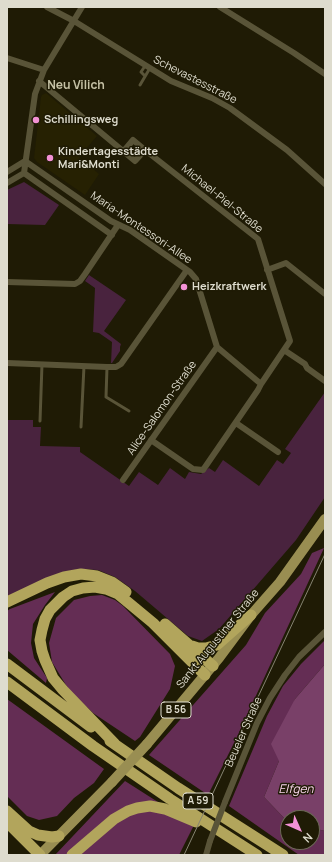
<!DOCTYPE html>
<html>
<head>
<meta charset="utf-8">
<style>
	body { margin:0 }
	#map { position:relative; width:332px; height:862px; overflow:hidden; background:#1f1b05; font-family:Manrope,sans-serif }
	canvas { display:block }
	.frame { position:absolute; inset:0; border:8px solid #dedcce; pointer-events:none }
	.north { position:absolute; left:280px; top:810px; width:40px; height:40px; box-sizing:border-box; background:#1f1b05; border:1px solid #6b6855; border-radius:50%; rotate:135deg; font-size:11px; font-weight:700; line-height:16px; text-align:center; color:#dedcce }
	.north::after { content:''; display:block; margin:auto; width:14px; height:18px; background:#f391d5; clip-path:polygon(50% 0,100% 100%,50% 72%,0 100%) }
</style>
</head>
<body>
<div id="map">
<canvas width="332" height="862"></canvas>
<div class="frame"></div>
<div class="north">N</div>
</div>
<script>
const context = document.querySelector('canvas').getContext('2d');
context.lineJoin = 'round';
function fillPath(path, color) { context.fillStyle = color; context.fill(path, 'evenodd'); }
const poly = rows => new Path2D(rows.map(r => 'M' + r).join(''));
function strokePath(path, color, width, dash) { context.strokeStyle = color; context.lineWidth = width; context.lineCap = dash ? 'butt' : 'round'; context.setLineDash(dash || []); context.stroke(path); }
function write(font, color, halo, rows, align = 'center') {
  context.font = font + ' Manrope,sans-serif'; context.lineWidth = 3; context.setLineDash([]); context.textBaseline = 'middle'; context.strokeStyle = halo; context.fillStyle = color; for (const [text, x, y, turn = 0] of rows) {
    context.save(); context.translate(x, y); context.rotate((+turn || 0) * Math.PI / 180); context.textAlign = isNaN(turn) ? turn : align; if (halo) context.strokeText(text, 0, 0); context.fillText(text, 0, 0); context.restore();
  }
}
const built = poly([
	[46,93,97,136,79,157,99,174,85,195,37,162,34,158,41,97,42,95]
]);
const green = poly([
	[24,182,59,205,45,225,7,224,7,190],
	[89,275,126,300,104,331,121,344,120,347,120,351,112,363,111,363,112,342,99,333,93,332,95,288,85,281],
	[325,392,325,497,296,540,219,629,202,641,188,636,135,591,115,577,98,570,82,569,63,572,7,598,7,420,33,420,33,427,41,427,40,446,80,447,80,452,129,486,139,472,158,485,170,468,185,479,189,472,201,474,209,468,215,472,223,460,259,486,277,460,283,464,291,453,285,449]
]);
const forest = poly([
	[324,548,236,739,208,795,149,755,246,645,265,613,301,574,312,553],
	[55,592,45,605,33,624,31,643,34,658,47,678,46,683,7,650,7,611,10,609],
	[102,595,115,600,123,606,170,654,175,666,170,689,140,737,135,741,93,713,69,690,52,662,49,643,56,618,74,600,90,596],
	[325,640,325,664,295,699,279,761,264,797,286,820,288,821,288,842,312,842,312,828,325,831,325,855,299,855,229,806,267,716,283,686,301,664],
	[7,699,104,769,94,783,74,798,57,816,39,820,27,816,7,796],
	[125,781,194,825,179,855,55,855]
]);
const water = poly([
	[325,664,325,831,312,828,312,818,288,818,288,821,286,820,264,797,279,761,271,744,295,699]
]);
const lane = poly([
	[145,76,141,72,145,66],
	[140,85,150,68],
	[107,367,106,397,129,411],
	[40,421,42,364],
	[81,427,84,366]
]);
const street = poly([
	[47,7,74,21,171,81,212,98,230,108,287,150,325,184],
	[220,7,294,53,325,74],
	[7,58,44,70],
	[39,81,135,161,145,150,258,239,290,341,261,384,258,390,203,470,193,469,151,440],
	[123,152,133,140,145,150],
	[25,161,111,221,130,230,190,272,196,279,217,347,261,384],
	[7,172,25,161],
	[24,173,35,94,44,70,82,7],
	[24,173,112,235],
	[7,183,24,173],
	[267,270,286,263,325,294],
	[7,282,75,284,80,281,85,274,118,225],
	[284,350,305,364,307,368,325,381],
	[7,363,107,367,116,367,121,364,187,270],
	[236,423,278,452],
	[123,480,217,347],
	[225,802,257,723,270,698,285,675,299,657,325,632],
	[206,855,210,841]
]);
const primary = poly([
	[147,744,219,658,251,615,280,582,325,519],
	[40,855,112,782]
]);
const highway = poly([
	[7,602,47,583,64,577,81,574,97,576,112,582,126,592],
	[165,624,213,666],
	[192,646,198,648,206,648,217,645,251,615],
	[7,664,91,727],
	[7,682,93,746,170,799,257,855],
	[110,741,178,788,283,855],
	[115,744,63,690,53,678,45,660,42,651,40,640,42,630,45,619,50,610,63,597,72,591,83,588,95,587,106,589,118,594,153,623,205,675],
	[7,811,29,831,38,835,52,837,59,836],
	[7,822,40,855],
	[72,855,114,819,128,811,137,808,150,806,165,809,196,822]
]);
const tram = poly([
	[184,855,325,554]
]);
const streetBridge = poly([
	[210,841,225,802]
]);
const primaryBridge = poly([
	[112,782,147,744]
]);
const markers = [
	[36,120,4,"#f391d5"],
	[50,158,4,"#f391d5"],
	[184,287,4,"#f391d5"]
];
const shields = [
	[176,710,30],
	[198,801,30]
];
const shieldNames = [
	["B 56",176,710],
	["A 59",198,801]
];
const streetNames = [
	["Schevastesstraße",195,80,27],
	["Michael-Piel-Straße",222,199,39],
	["Maria-Montessori-Allee",141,228,34],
	["Alice-Salomon-Straße",162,408,-55],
	["Sankt Augustiner Straße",218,639,-51],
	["Beueler Straße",244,732,-66]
];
const poiNames = [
	["Schillingsweg",44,120],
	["Kindertagesstädte",58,152],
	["Mari&Monti",58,165],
	["Heizkraftwerk",192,287]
];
const neighbourhoodNames = [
	["Neu Vilich",76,86]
];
const waterNames = [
	["Elfgen",296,790]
];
fillPath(built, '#262102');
fillPath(green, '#49233e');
fillPath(forest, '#642d54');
fillPath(water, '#794068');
strokePath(lane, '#595438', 3);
strokePath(street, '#595438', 6);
strokePath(primary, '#998e52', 10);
strokePath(highway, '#b2a55c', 11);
strokePath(tram, '#868472', 1);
strokePath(streetBridge, '#595438', 6);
strokePath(primaryBridge, '#998e52', 10);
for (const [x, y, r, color] of markers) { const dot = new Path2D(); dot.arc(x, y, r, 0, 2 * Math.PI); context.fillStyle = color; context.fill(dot); strokePath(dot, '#1f1b05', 1.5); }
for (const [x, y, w] of shields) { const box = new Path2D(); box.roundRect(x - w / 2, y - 8, w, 16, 3); context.fillStyle = '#1f1b05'; context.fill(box); strokePath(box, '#dedcce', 1); }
write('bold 10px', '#dedcce', null, shieldNames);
write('11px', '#dedcce', '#1f1b05', streetNames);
write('bold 11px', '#dedcce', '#1f1b05', poiNames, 'left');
write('bold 12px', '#c4c0a4', '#1f1b05', neighbourhoodNames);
write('italic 12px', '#f8d4eb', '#1f1b05', waterNames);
</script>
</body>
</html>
